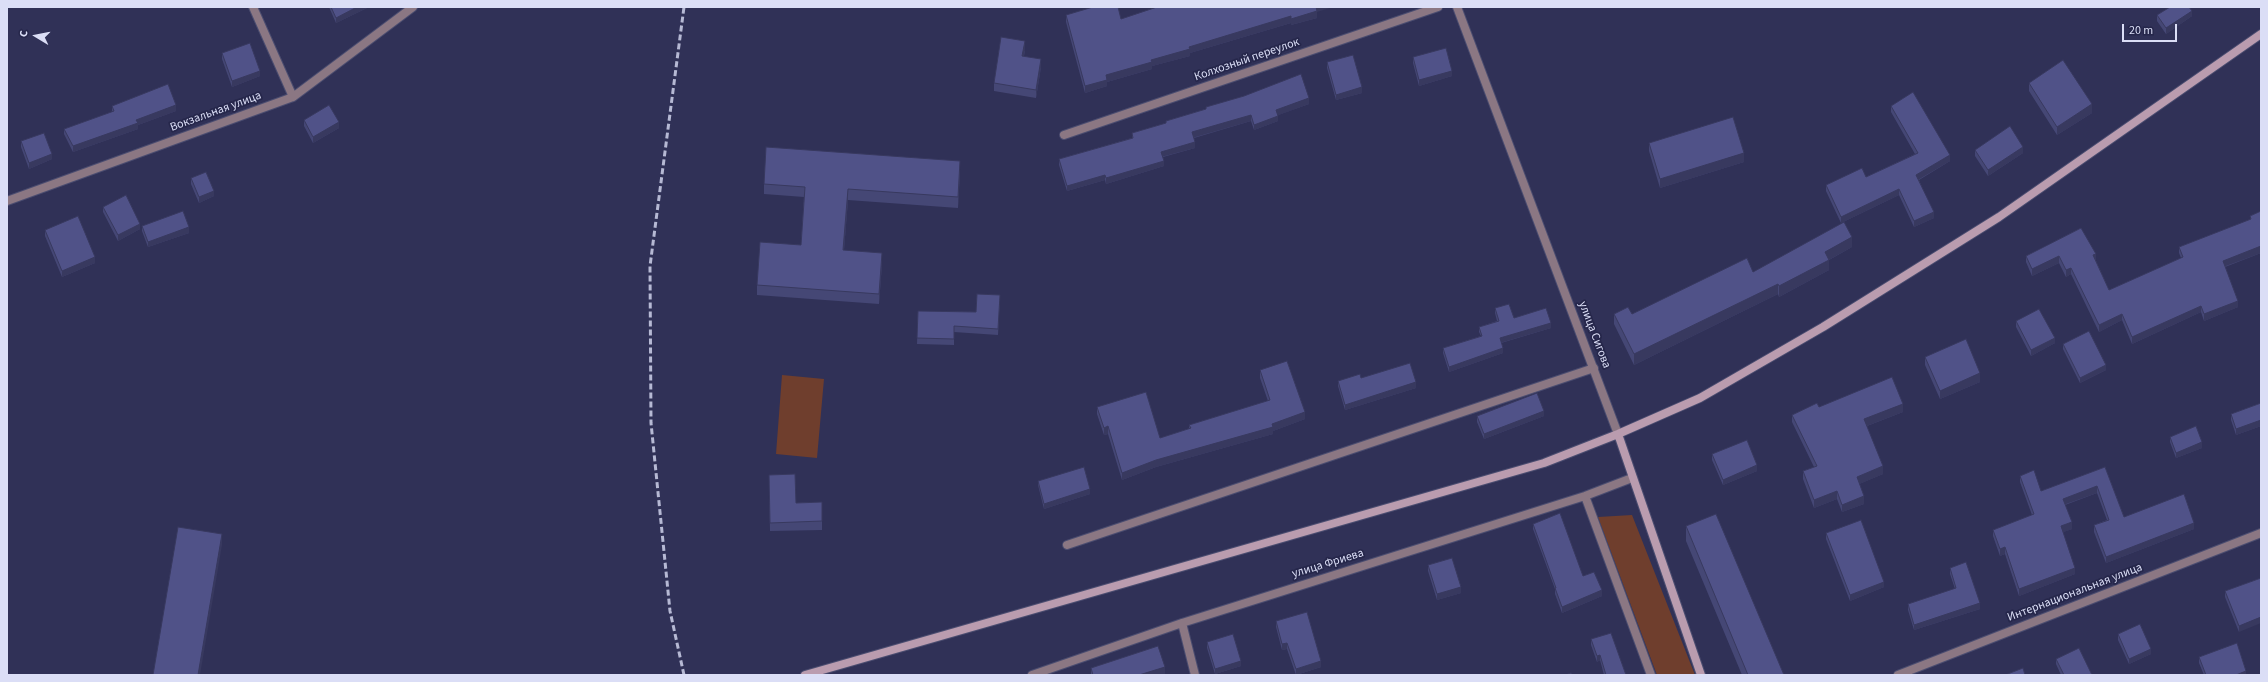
<!DOCTYPE html>
<html>
<head>
<meta charset="utf-8">
<style>
	body { margin:0 }
	#map { position:relative; width:2268px; height:682px; overflow:hidden; background:#303157; font-family:"Source Sans 3",sans-serif }
	canvas { display:block }
	.frame { position:absolute; inset:0; border:8px solid #dbdef6; pointer-events:none }
	.north { position:absolute; left:16px; top:16px; width:40px; height:40px; -webkit-text-stroke:3px #26274b; paint-order:stroke; rotate:280deg; font-size:11px; font-weight:700; line-height:16px; text-align:center; color:#dbdef6 }
	.north::after { content:''; display:block; margin:auto; width:14px; height:18px; background:#dbdef6; clip-path:polygon(50% 0,100% 100%,50% 72%,0 100%) }
	.scale { position:absolute; left:2122px; top:24px; width:55px; height:18px; box-sizing:border-box; border:2px solid #dbdef6; border-top:0; padding-left:5px; font-size:12px; line-height:14px; white-space:nowrap; color:#dbdef6; -webkit-text-stroke:3px #26274b; paint-order:stroke }
</style>
</head>
<body>
<div id="map">
<canvas width="2268" height="682"></canvas>
<div class="frame"></div>
<div class="north">С</div>
<div class="scale">20 m</div>
</div>
<script>
const context = document.querySelector('canvas').getContext('2d');
context.lineJoin = 'round';
function fillPath(path, color) { context.fillStyle = color; context.fill(path, 'evenodd'); }
const poly = rows => new Path2D(rows.map(r => 'M' + r).join(''));
function strokePath(path, color, width, dash) { context.strokeStyle = color; context.lineWidth = width; context.lineCap = dash ? 'butt' : 'round'; context.setLineDash(dash || []); context.stroke(path); }
function write(font, color, halo, rows, align = 'center') {
  context.font = font + ' "Source Sans 3",sans-serif'; context.lineWidth = 3.5; context.setLineDash([]); context.textBaseline = 'middle'; context.strokeStyle = halo; context.fillStyle = color; for (const [text, x, y, turn = 0] of rows) {
    context.save(); context.translate(x, y); context.rotate((+turn || 0) * Math.PI / 180); context.textAlign = isNaN(turn) ? turn : align; if (halo) context.strokeText(text, 0, 0); context.fillText(text, 0, 0); context.restore();
  }
}
const green = poly([
	[782,375,824,379,817,458,776,454],
	[1632,515,1695,675,1657,675,1598,517]
]);
const lane = poly([
	[1067,545,1594,368]
]);
const street = poly([
	[253,7,293,97],
	[1457,7,1618,434],
	[1064,135,1438,7],
	[7,201,293,97,413,7],
	[1585,496,1651,675],
	[1182,623,1195,675],
	[1032,675,1182,623,1585,496,1632,478],
	[1898,675,2261,533]
]);
const secondary = poly([
	[1618,434,1701,675],
	[805,675,1544,463,1618,434,1700,398,1823,327,1999,217,2261,34]
]);
const rail = poly([
	[684,675,670,611,651,423,650,266,684,7]
]);
const wall = poly([
	[329,7,369,7,336,23],
	[1317,12,1317,18,1291,25,1291,23,1190,53,1190,56,1152,66,1152,69,1107,82,1107,86,1085,93,1066,22,1066,15,1121,19],
	[2157,15,2192,16,2166,34,2157,21],
	[1025,50,1024,56,1041,67,1036,98,994,91,994,83],
	[222,53,260,76,232,87,222,59],
	[1413,57,1452,76,1419,86,1413,63],
	[1327,62,1362,93,1336,100,1327,68],
	[2029,83,2092,113,2057,135,2029,91],
	[1309,104,1278,115,1278,121,1254,130,1251,121,1194,138,1195,148,1163,157,1164,166,1106,184,1105,180,1067,191,1059,165,1059,159,1132,138,1132,133,1166,123,1166,121,1206,109,1206,107],
	[112,106,176,111,138,125,138,129,73,152,64,134,64,129,112,112],
	[1891,106,1950,161,1919,180,1934,218,1914,227,1899,195,1841,223,1826,191,1826,185,1866,177,1915,154,1891,112],
	[304,120,339,128,313,143,304,126],
	[21,141,52,159,29,169,21,147],
	[1649,143,1744,162,1660,188,1649,151],
	[1975,150,2023,153,1988,176,1975,156],
	[960,172,958,208,848,200,844,250,882,264,879,304,757,295,757,285,801,245,804,197,764,194,764,184],
	[191,178,214,196,199,203,191,184],
	[103,207,140,229,118,241,103,212],
	[2261,211,2261,253,2225,267,2238,307,2204,321,2201,312,2132,344,2122,320,2099,332,2071,274,2066,277,2059,263,2032,276,2026,262,2026,256,2081,228,2096,261,2109,290,2181,258,2179,253,2179,247,2250,220,2250,216],
	[142,226,189,233,148,247,142,231],
	[45,230,95,263,62,277,45,236],
	[1852,247,1829,260,1829,270,1779,297,1778,294,1634,365,1614,324,1614,314,1632,314,1753,272],
	[1000,295,998,335,954,332,954,345,917,344,918,311,976,312],
	[1495,308,1514,318,1551,328,1501,343,1503,353,1449,372,1443,353,1443,348,1481,336,1479,332,1479,327,1497,321,1495,313],
	[2016,321,2055,343,2031,356,2016,327],
	[2063,344,2106,370,2080,383,2063,349],
	[1925,357,1980,382,1940,399,1925,365],
	[1260,370,1305,419,1273,431,1273,434,1156,467,1122,480,1108,434,1104,435,1097,414,1097,407,1160,438,1189,429,1189,425,1268,401,1260,378],
	[1361,378,1416,388,1345,410,1338,386,1338,381],
	[2261,403,2261,426,2236,435,2231,420,2231,414],
	[1819,407,1903,412,1867,426,1883,474,1859,484,1864,504,1842,512,1837,499,1814,508,1803,479,1803,471,1814,467,1792,422,1792,415],
	[1477,416,1544,416,1484,439,1477,422],
	[2170,437,2202,448,2176,458,2170,442],
	[1712,454,1757,471,1723,485,1712,460],
	[2105,467,2124,517,2194,529,2106,563,2094,532,2094,525,2107,520,2097,493,2065,505,2072,529,2063,532,2075,574,2019,596,2005,554,2000,556,1993,536,1993,530,2032,515,2020,482,2020,476,2041,491],
	[1038,481,1090,494,1044,509,1038,485],
	[769,483,796,503,822,502,822,530,770,531],
	[1533,524,1583,576,1602,596,1562,613,1555,594,1555,589,1533,529],
	[1686,526,1784,675,1742,675,1686,541],
	[1826,533,1884,587,1850,601,1826,539],
	[1428,565,1461,593,1437,600,1428,571],
	[1950,568,1980,609,1914,630,1908,610,1908,604,1955,589,1950,574],
	[2261,578,2239,632,2225,597,2225,591],
	[1276,621,1321,667,1296,675,1287,649,1282,650,1276,627],
	[2118,634,2151,654,2129,664,2118,640],
	[1591,639,1626,675,1604,675,1600,660,1597,662,1591,645],
	[1207,642,1241,666,1215,674,1207,648],
	[2199,657,2246,675,2204,675,2199,663],
	[2056,659,2092,675,2061,675,2056,664],
	[1091,668,1165,675,1091,675]
]);
const shadedWall = poly([
	[357,7,369,7,336,23,336,18],
	[1315,7,1333,7,1317,12,1317,18,1291,25,1291,19],
	[2192,11,2192,16,2166,34,2166,28],
	[1291,16,1291,23,1190,53,1190,56,1152,66,1152,69,1107,82,1107,86,1085,93,1085,86,1106,75,1189,47],
	[1025,41,1025,50,1022,64,1022,56],
	[1041,59,1041,67,1036,98,1036,90],
	[260,71,260,76,232,87,232,81],
	[1452,71,1452,76,1419,86,1419,80],
	[1362,87,1362,93,1336,100,1336,95],
	[1309,98,1309,104,1276,116,1276,110],
	[2092,104,2092,113,2057,135,2057,127],
	[176,105,176,111,138,125,138,129,73,152,73,146,136,120],
	[1251,115,1251,121,1192,138,1192,132],
	[1278,116,1278,121,1254,130,1254,125],
	[339,122,339,128,313,143,313,137],
	[1195,142,1195,148,1161,157,1161,152],
	[2023,147,2023,153,1988,176,1988,170],
	[1744,153,1744,162,1660,188,1660,179],
	[52,154,52,159,29,169,29,163],
	[1950,155,1950,161,1916,181,1916,175],
	[960,161,960,172,958,208,958,197],
	[1164,161,1164,166,1106,184,1106,178],
	[1105,175,1105,180,1067,191,1067,186],
	[848,189,848,200,843,261,843,250],
	[1899,189,1899,195,1841,223,1841,217],
	[214,191,214,196,199,203,199,197],
	[1934,212,1934,218,1914,227,1914,221],
	[140,224,140,229,118,241,118,235],
	[189,227,189,233,148,247,148,242],
	[1852,237,1852,247,1825,262,1825,252],
	[2261,246,2261,253,2223,267,2223,261],
	[882,253,882,264,879,304,879,294],
	[2096,254,2096,261,2093,255],
	[2059,256,2059,263,2032,276,2032,269],
	[95,257,95,263,62,277,62,271],
	[1829,260,1829,270,1779,297,1779,286],
	[2071,268,2071,274,2066,277,2066,270],
	[1778,284,1778,294,1634,365,1634,354],
	[2238,301,2238,307,2204,321,2204,314],
	[2201,306,2201,312,2132,344,2132,337],
	[2122,314,2122,320,2099,332,2099,325],
	[1551,323,1551,328,1500,343,1500,338],
	[2055,338,2055,343,2031,356,2031,350],
	[1503,348,1503,353,1449,372,1449,367],
	[2106,365,2106,370,2080,383,2080,378],
	[1980,373,1980,382,1940,399,1940,391],
	[1416,382,1416,388,1345,410,1345,405],
	[1903,404,1903,412,1864,427,1864,419],
	[1544,411,1544,416,1484,439,1484,434],
	[1305,412,1305,419,1273,431,1273,434,1156,467,1122,480,1122,473,1156,460,1272,424],
	[2261,420,2261,426,2236,435,2236,429],
	[1108,426,1108,434,1104,435,1104,428],
	[2202,442,2202,448,2176,458,2176,453],
	[1757,465,1757,471,1723,485,1723,480],
	[1883,466,1883,474,1857,485,1857,477],
	[2097,486,2097,493,2063,505,2063,499],
	[1090,489,1090,494,1044,509,1044,504],
	[1837,491,1837,499,1814,508,1814,500],
	[1864,496,1864,504,1842,512,1842,505],
	[2072,522,2072,529,2061,533,2061,526],
	[2194,523,2194,529,2106,563,2106,557],
	[222,534,222,545,200,675,198,675],
	[2005,547,2005,554,2000,556,2000,549],
	[2075,568,2075,574,2019,596,2019,589],
	[1884,582,1884,587,1850,601,1850,595],
	[1461,587,1461,593,1437,600,1437,594],
	[1602,590,1602,596,1562,613,1562,607],
	[1980,603,1980,609,1914,630,1914,625],
	[2261,617,2261,623,2239,632,2239,626],
	[1287,643,1287,649,1282,650,1282,644],
	[2151,649,2151,654,2129,664,2129,659],
	[1600,655,1600,660,1597,662,1597,656],
	[1241,661,1241,666,1215,674,1215,669],
	[1321,661,1321,667,1296,675,1296,669],
	[1165,667,1165,675,1139,675],
	[2246,671,2246,675,2236,675]
]);
const building = poly([
	[331,7,357,7,336,18,331,7],
	[1093,7,1118,7,1121,19,1157,7,1316,7,1317,11,1291,19,1291,16,1189,47,1190,49,1151,60,1152,62,1106,75,1107,80,1085,86,1066,15,1093,7],
	[2170,7,2189,7,2192,11,2166,28,2157,15,2170,7],
	[1001,37,1025,41,1022,56,1041,59,1036,90,994,83,1001,37],
	[250,43,260,71,232,81,222,53,250,43],
	[1446,48,1452,71,1419,80,1413,57,1446,48],
	[1353,55,1362,87,1336,95,1327,62,1353,55],
	[2063,60,2092,104,2057,127,2029,83,2063,60],
	[1301,74,1309,98,1276,110,1278,116,1254,125,1251,115,1192,132,1195,142,1161,152,1164,161,1106,178,1105,175,1067,186,1059,159,1133,138,1132,133,1166,123,1166,121,1206,109,1206,107,1244,96,1301,74],
	[168,84,176,105,136,120,138,123,73,146,64,129,114,111,112,106,168,84],
	[1913,92,1950,155,1916,175,1934,212,1914,221,1899,189,1841,217,1826,185,1862,168,1866,177,1918,153,1891,106,1913,92],
	[329,105,339,122,313,137,304,120,329,105],
	[1733,117,1744,153,1660,179,1649,143,1733,117],
	[2010,126,2023,147,1988,170,1975,150,2010,126],
	[44,133,52,154,29,163,21,141,44,133],
	[766,147,960,161,958,197,848,189,843,250,882,253,879,294,757,285,760,242,801,245,805,187,764,184,766,147],
	[206,172,214,191,199,197,191,178,206,172],
	[126,195,140,224,118,235,103,207,126,195],
	[183,211,189,227,148,242,142,226,183,211],
	[2261,211,2261,246,2223,261,2238,301,2204,314,2201,306,2132,337,2122,314,2099,325,2071,268,2066,270,2059,256,2032,269,2026,256,2081,228,2096,254,2093,255,2109,290,2183,257,2179,247,2251,219,2250,216,2261,211],
	[78,216,95,257,62,271,45,230,78,216],
	[1844,222,1852,237,1825,252,1829,260,1779,286,1778,284,1634,354,1614,314,1628,307,1632,314,1747,258,1753,272,1844,222],
	[977,294,1000,295,998,329,954,326,954,339,917,338,918,311,976,312,977,294],
	[1509,304,1514,318,1546,308,1551,323,1500,338,1503,348,1449,367,1443,348,1482,336,1479,327,1499,321,1495,308,1509,304],
	[2039,309,2055,338,2031,350,2016,321,2039,309],
	[2089,331,2106,365,2080,378,2063,344,2089,331],
	[1966,339,1980,373,1940,391,1925,357,1966,339],
	[1287,361,1305,412,1272,424,1273,427,1156,460,1122,473,1108,426,1104,428,1097,407,1146,392,1160,438,1191,428,1189,425,1270,400,1260,370,1287,361],
	[1410,363,1416,382,1345,405,1338,381,1360,374,1361,378,1410,363],
	[1892,377,1903,404,1864,419,1883,466,1857,477,1864,496,1842,505,1837,491,1814,500,1803,471,1817,466,1792,415,1817,403,1819,407,1892,377],
	[1537,393,1544,411,1484,434,1477,416,1537,393],
	[2261,403,2261,420,2236,429,2231,414,2261,403],
	[2196,426,2202,442,2176,453,2170,437,2196,426],
	[1747,440,1757,465,1723,480,1712,454,1747,440],
	[1084,467,1090,489,1044,504,1038,481,1084,467],
	[2105,467,2124,517,2184,494,2194,523,2106,557,2094,525,2109,520,2097,486,2063,499,2072,522,2061,526,2075,568,2019,589,2005,547,2000,549,1993,530,2034,514,2020,476,2034,470,2041,491,2105,467],
	[795,474,796,503,822,502,822,521,770,523,769,475,795,474],
	[1560,513,1583,576,1594,572,1602,590,1562,607,1555,588,1556,588,1533,524,1560,513],
	[1716,514,1784,675,1748,675,1686,526,1716,514],
	[1861,520,1884,582,1850,595,1826,533,1861,520],
	[178,527,222,534,198,675,153,675,178,527],
	[1452,558,1461,587,1437,594,1428,565,1452,558],
	[1966,562,1980,603,1914,625,1908,604,1956,588,1950,568,1966,562],
	[2261,578,2261,617,2239,626,2225,591,2261,578],
	[1307,612,1321,661,1296,669,1287,643,1282,644,1276,621,1307,612],
	[2140,624,2151,649,2129,659,2118,634,2140,624],
	[1611,633,1626,675,1606,675,1600,655,1597,656,1591,639,1611,633],
	[1233,634,1241,661,1215,669,1207,642,1233,634],
	[2237,643,2246,671,2236,675,2206,675,2199,657,2237,643],
	[1158,646,1165,667,1139,675,1093,675,1091,668,1158,646],
	[2079,648,2092,675,2064,675,2056,659,2079,648],
	[2023,668,2025,675,2005,675,2023,668],
	[1571,673,1572,675,1565,675,1571,673]
]);
const streetNames = [
	["Колхозный переулок",1247,60,-19],
	["Вокзальная улица",216,112,-20],
	["улица Сигова",1594,335,69],
	["улица Фриева",1328,564,-17],
	["Интернациональная улица",2075,593,-21]
];
fillPath(green, '#6f3e2d');
strokePath(lane, '#4b4d70', 10);
strokePath(street, '#4b4d70', 10);
strokePath(secondary, '#4b4d70', 10);
strokePath(lane, '#8b7783', 8);
strokePath(street, '#8b7783', 8);
strokePath(secondary, '#ba9caf', 8);
strokePath(rail, '#b6b9d4', 3, [6, 3]);
fillPath(wall, '#454775');
fillPath(shadedWall, '#38395f');
fillPath(building, '#505288');
strokePath(building, '#38395f', 1);
write('12px', '#dbdef6', '#26274b', streetNames);
</script>
</body>
</html>
